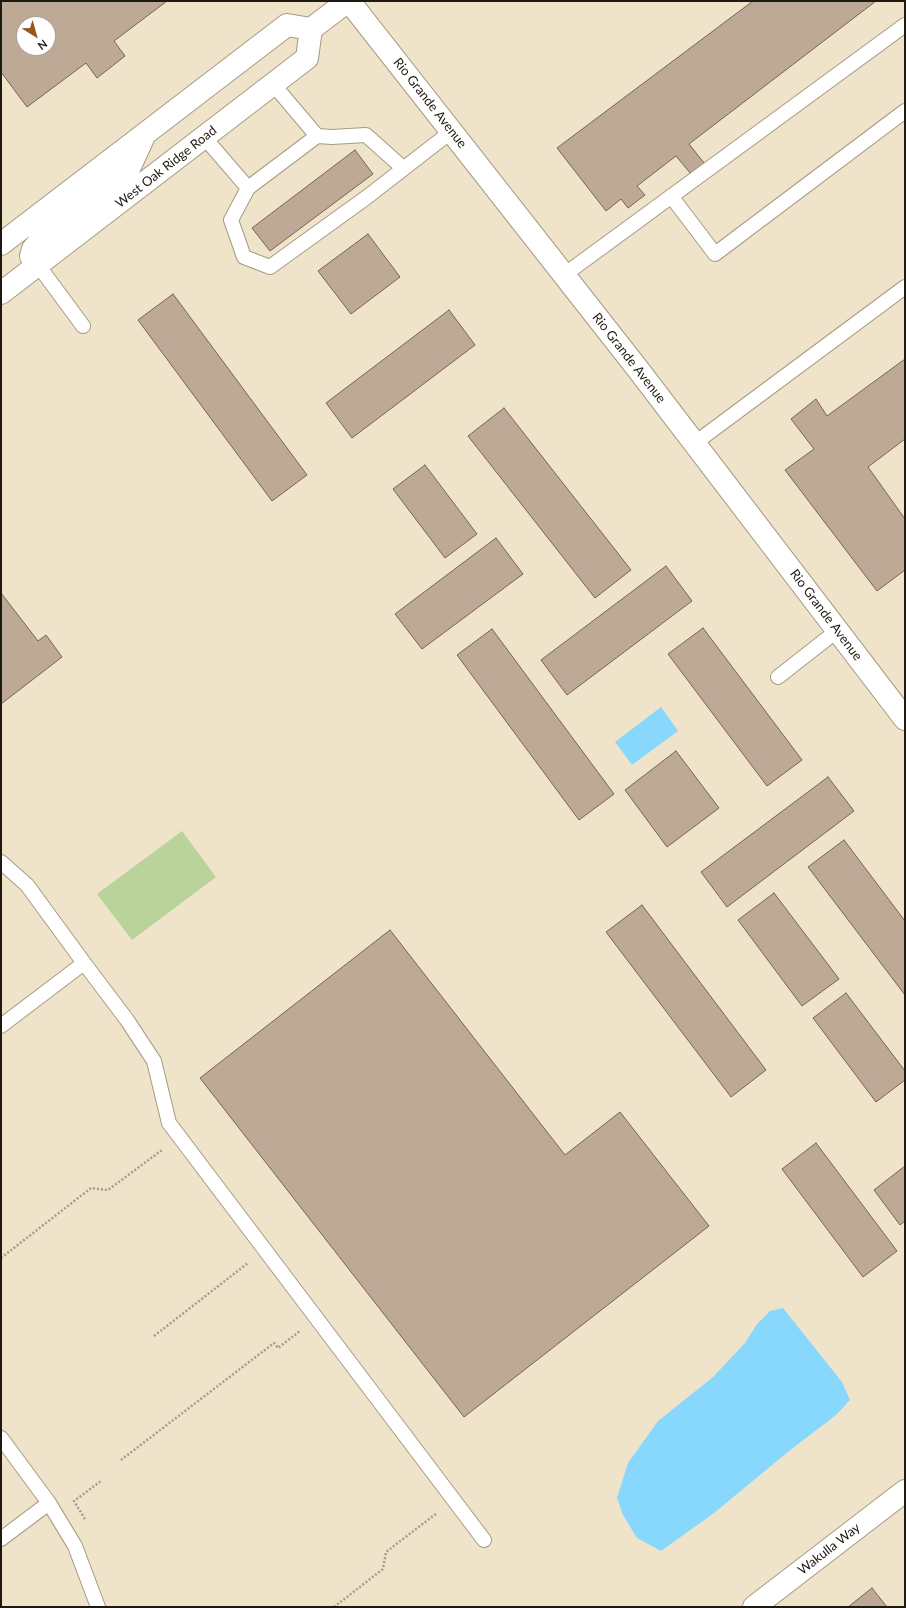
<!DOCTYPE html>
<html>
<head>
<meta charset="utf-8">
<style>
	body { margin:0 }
	#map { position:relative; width:906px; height:1608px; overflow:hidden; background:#efe4ca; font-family:Lato,sans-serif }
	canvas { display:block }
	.frame { position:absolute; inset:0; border:2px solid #1e1a10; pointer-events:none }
	.north { position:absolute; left:16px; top:16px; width:40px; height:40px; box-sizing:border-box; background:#fff; border:1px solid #a5a39f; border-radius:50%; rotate:143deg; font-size:11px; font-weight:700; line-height:16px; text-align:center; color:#1e1a10 }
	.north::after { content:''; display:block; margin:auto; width:14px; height:18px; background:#96591d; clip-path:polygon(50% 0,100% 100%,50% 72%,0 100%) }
</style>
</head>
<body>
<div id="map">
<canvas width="906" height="1608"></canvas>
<div class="frame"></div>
<div class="north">N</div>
</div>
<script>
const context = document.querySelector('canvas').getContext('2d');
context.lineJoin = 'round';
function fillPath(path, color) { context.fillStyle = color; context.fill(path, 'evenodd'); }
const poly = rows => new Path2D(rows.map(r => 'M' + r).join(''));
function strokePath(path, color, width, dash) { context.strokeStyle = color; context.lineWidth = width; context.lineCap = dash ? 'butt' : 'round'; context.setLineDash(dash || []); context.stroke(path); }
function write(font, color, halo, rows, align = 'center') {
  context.font = font + ' Lato,sans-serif'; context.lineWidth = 3.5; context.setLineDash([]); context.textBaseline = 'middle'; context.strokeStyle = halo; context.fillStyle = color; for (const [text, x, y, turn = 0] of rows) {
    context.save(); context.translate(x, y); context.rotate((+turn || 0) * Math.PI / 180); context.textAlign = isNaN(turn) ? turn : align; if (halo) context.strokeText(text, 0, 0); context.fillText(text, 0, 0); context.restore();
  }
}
const green = poly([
	[182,831,216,877,132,940,97,894]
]);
const water = poly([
	[661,707,678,731,632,765,615,742],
	[783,1308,842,1382,850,1400,836,1415,789,1451,714,1513,661,1551,637,1538,623,1515,617,1498,628,1463,658,1421,713,1377,745,1343,757,1324,770,1311]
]);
const building = poly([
	[1,1,167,1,114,41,125,56,97,78,86,63,27,107,1,72,1,1],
	[24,24,48,24,48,48,24,48,24,24],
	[753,1,876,1,689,144,705,164,691,174,676,156,637,186,645,195,628,208,621,199,606,211,557,148,753,1],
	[355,150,373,174,270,251,252,228,355,150],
	[368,234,400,277,351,314,318,271,368,234],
	[173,294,307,475,272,501,138,320,173,294],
	[449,310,475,345,352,438,326,403,449,310],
	[905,359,905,439,868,467,905,519,905,570,877,591,785,470,814,449,791,419,816,399,827,416,905,359],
	[504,408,631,570,595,598,468,436,504,408],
	[425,465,477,534,445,558,393,489,425,465],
	[496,538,523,574,422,649,395,614,496,538],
	[666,566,692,601,567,695,541,660,666,566],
	[1,593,38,641,46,635,62,657,1,704,1,593],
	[703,628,802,760,767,786,668,654,703,628],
	[492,629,614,794,579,820,457,655,492,629],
	[676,751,719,808,667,847,625,790,676,751],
	[828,777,854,811,727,907,701,872,828,777],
	[844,840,905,921,905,995,808,867,844,840],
	[774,893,839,979,802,1006,738,920,774,893],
	[642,905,766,1070,731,1097,606,932,642,905],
	[390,930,565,1155,620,1112,709,1226,464,1417,200,1078,390,930],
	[846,993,905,1071,905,1080,876,1102,813,1018,846,993],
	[816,1143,897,1251,863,1277,782,1169,816,1143],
	[905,1166,905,1221,900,1225,874,1190,905,1166],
	[872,1588,887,1607,848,1607,872,1588]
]);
const path = poly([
	[1,1258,91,1188,108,1190,162,1150],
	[154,1336,248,1263],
	[121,1460,274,1343,278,1348,300,1331],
	[85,1519,74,1501,101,1481],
	[334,1607,383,1569,386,1552,437,1513]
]);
const lane = poly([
	[273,84,317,136,332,137,366,135,403,168],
	[204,137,248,188,231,220,244,257,270,267,367,197,452,131],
	[248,188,317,136],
	[671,196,715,254,905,111],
	[38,265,83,326],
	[564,275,905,25],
	[695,443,905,287],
	[778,677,838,630],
	[1,862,27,885,84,963],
	[1,1026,84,963,127,1020,154,1061,169,1123,484,1540],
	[1,1438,49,1503,75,1546,98,1607],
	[1,1539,49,1503]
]);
const street = poly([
	[754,1607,905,1491]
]);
const secondary = poly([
	[349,1,637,368,905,719],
	[1,244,287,25,311,29,348,1],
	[38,265,31,256,33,249,40,241,128,171,144,136],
	[1,293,307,58,311,29]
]);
const streetNames = [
	["Rio Grande Avenue",430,103,52],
	["West Oak Ridge Road",166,167,-38],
	["Rio Grande Avenue",629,358,52],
	["Rio Grande Avenue",826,615,53],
	["Wakulla Way",829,1549,-38]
];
fillPath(green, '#bad39b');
fillPath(water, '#88d8fd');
fillPath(building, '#bea996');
strokePath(building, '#756351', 1);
strokePath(lane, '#a69b83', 16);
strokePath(street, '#a69b83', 24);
strokePath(secondary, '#a69b83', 24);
strokePath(path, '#a59d88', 2.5, [2, 2]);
strokePath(lane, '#fff', 14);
strokePath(street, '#fff', 22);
strokePath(secondary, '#fff', 22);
write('13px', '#1e1a10', '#fff', streetNames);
</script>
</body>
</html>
